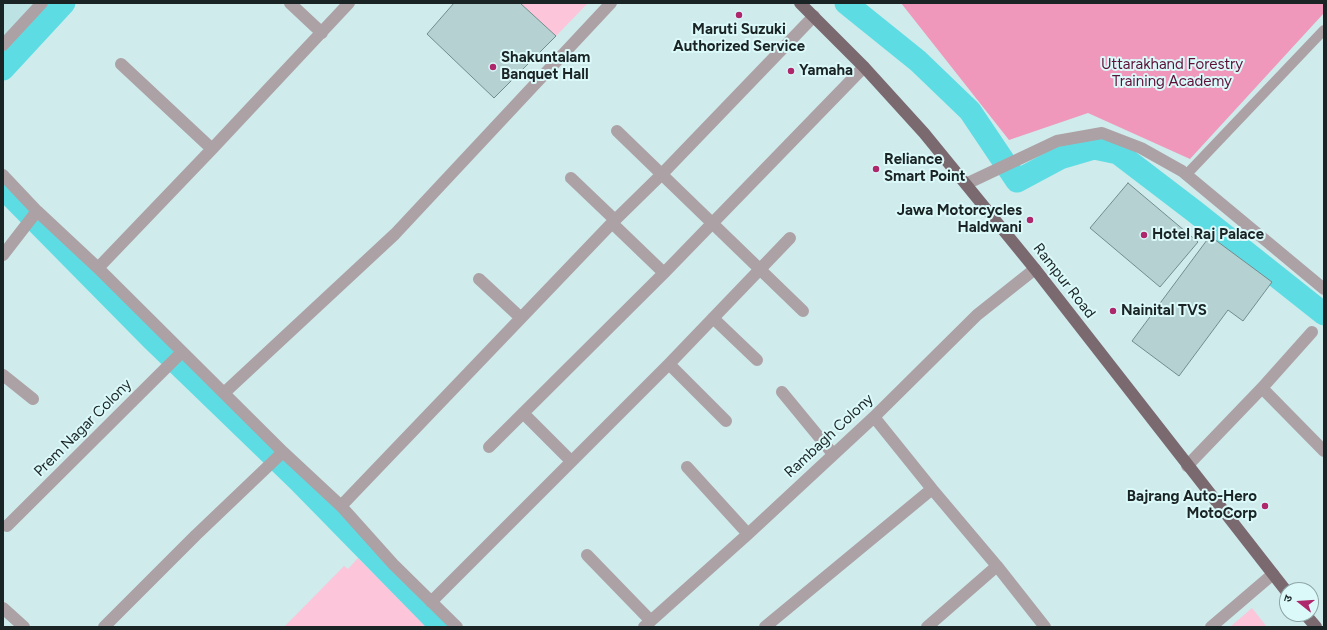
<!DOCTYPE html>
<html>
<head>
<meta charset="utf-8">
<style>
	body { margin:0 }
	#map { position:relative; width:1327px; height:630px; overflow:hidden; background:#cfebec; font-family:Figtree,"Noto Sans Devanagari",sans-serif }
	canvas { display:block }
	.frame { position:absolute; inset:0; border:4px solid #1a2425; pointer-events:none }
	.north { position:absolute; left:1279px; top:582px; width:40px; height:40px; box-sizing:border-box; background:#dcf9fa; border:1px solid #8ea4a5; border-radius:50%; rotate:287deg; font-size:11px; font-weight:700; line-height:16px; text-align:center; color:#1a2425 }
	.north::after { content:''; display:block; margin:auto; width:14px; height:18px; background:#ae276c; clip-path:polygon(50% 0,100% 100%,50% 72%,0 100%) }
</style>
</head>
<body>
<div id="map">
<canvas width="1327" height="630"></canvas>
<div class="frame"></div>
<div class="north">उ</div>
</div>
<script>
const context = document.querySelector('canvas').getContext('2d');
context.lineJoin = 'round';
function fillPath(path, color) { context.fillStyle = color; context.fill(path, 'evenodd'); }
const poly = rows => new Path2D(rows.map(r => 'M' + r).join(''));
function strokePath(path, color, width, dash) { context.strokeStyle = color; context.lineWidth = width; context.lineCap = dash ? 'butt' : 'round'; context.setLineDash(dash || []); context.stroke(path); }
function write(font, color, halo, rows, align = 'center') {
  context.font = font + ' Figtree,sans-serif'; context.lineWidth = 4; context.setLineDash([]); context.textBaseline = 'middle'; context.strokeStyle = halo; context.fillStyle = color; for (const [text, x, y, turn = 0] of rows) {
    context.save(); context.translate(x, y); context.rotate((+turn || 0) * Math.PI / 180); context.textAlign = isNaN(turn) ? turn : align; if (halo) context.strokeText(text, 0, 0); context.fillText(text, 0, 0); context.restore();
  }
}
const built = poly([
	[3,3,34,3,3,37]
]);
const green = poly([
	[520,3,588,3,556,36],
	[358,558,427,627,284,627,344,566,348,569],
	[1252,608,1267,627,1230,627]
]);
const forest = poly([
	[901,3,1324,3,1324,13,1190,159,1088,113,1009,140]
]);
const canal = poly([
	[846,3,918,61,970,111,1017,181,1060,158,1094,148,1118,153,1194,211,1324,314],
	[3,69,64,3],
	[3,188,151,338,299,481,442,627]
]);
const building = poly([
	[454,3,520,3,556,36,494,98,427,34,454,3],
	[1128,183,1198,242,1160,287,1090,228,1128,183],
	[1210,236,1272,282,1243,321,1228,310,1179,376,1132,341,1210,236]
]);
const service = poly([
	[1186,175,1324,30]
]);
const minor = poly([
	[290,3,322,33],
	[3,45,42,3],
	[121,64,212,149],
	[617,131,803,311],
	[3,175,37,211,98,268,283,452,341,506,393,564,457,627],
	[571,178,615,220],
	[966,184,1057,141,1102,133,1141,148,1182,171,1324,289],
	[612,223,664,273],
	[3,255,37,211],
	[98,268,212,149,349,3],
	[479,279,521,318],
	[713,318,757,360],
	[669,364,726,421],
	[3,375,33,399],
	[1262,388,1324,451],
	[782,392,833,454],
	[224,393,395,234,611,3],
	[523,413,571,461],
	[874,417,932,489,997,566,1045,627],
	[489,447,664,273,864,67],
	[1187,466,1262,388,1312,332],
	[687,467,748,534],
	[341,506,612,223,661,175,814,16],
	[7,526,181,353],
	[587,555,651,621],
	[431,602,669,364,790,238],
	[3,608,24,627],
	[104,627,196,535,283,452],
	[644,627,748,534,874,417,977,315,1035,269],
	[765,627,932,489],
	[927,627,997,566],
	[1211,627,1273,574]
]);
const primary = poly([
	[800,3,864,67,924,133,1035,269,1287,592],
	[1305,614,1316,627]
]);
const markers = [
	[739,15,4,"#ae276c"],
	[493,67,4,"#ae276c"],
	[791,71,4,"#ae276c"],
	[876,169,4,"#ae276c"],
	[1030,220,4,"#ae276c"],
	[1144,235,4,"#ae276c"],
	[1113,311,4,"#ae276c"],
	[1265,506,4,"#ae276c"]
];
const poiNames = [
	["Maruti Suzuki",739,30,"center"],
	["Authorized Service",739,47,"center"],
	["Shakuntalam",501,58],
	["Banquet Hall",501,75],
	["Yamaha",799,71],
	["Reliance",884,160],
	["Smart Point",884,177],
	["Jawa Motorcycles",1022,211,"right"],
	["Haldwani",1022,228,"right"],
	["Hotel Raj Palace",1152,235],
	["Nainital TVS",1121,311],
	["Bajrang Auto-Hero",1257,497,"right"],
	["MotoCorp",1257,514,"right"]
];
const parkNames = [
	["Uttarakhand Forestry",1172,65],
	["Training Academy",1172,82]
];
const streetNames = [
	["Rampur Road",1064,281,52],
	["Prem Nagar Colony",83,428,-45],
	["Rambagh Colony",829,436,-43]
];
fillPath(built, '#bce2e3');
fillPath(green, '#fcc5d9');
fillPath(forest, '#f098bb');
strokePath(canal, '#5ddde3', 23);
fillPath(building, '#b5d1d2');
strokePath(building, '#718c8d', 1);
strokePath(service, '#aca1a5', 10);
strokePath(minor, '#aca1a5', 12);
strokePath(primary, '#7b6970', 12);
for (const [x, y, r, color] of markers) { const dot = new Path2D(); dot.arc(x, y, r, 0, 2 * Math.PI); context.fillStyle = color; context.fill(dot); strokePath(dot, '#dcf9fa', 1.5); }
write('bold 15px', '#1a2425', '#dcf9fa', poiNames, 'left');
write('15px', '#5d1138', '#dcf9fa', parkNames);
write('15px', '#1a2425', '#dcf9fa', streetNames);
</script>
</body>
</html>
